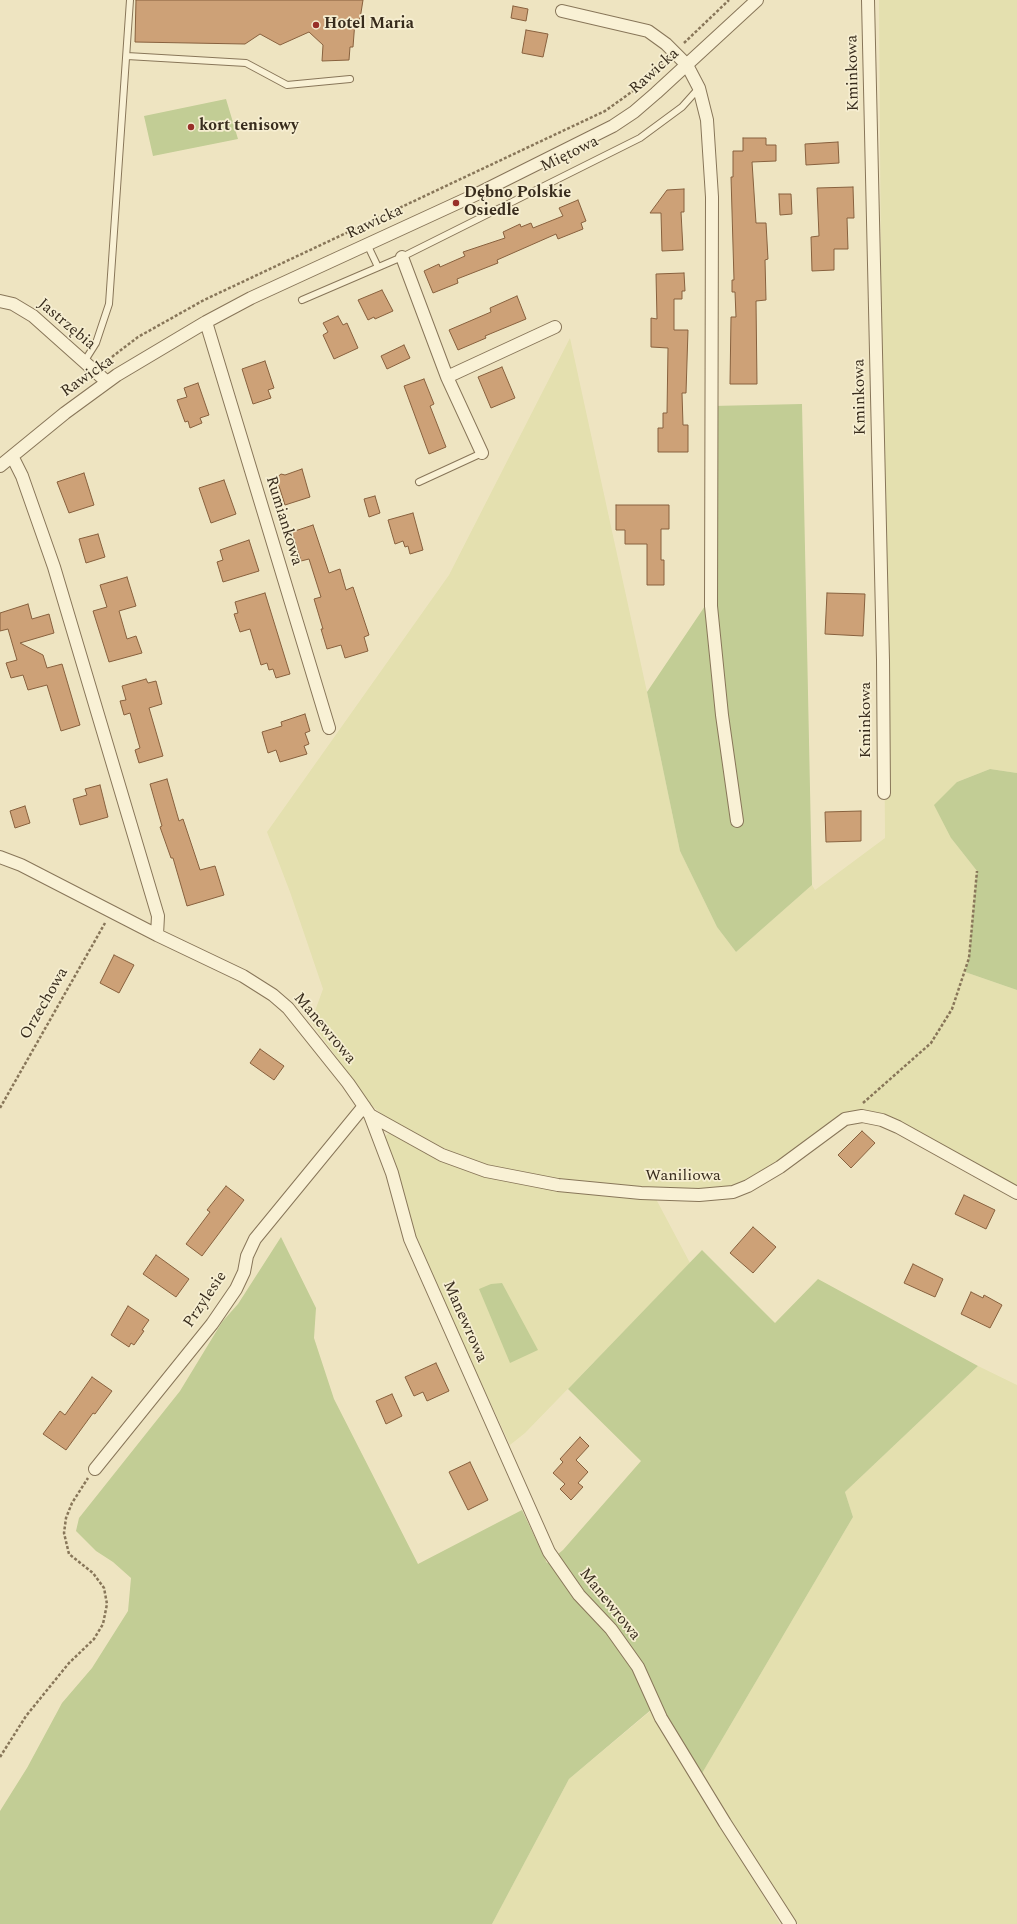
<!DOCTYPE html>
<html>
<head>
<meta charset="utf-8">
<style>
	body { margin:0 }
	canvas { display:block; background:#eee4c1 }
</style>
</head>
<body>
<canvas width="1017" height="1924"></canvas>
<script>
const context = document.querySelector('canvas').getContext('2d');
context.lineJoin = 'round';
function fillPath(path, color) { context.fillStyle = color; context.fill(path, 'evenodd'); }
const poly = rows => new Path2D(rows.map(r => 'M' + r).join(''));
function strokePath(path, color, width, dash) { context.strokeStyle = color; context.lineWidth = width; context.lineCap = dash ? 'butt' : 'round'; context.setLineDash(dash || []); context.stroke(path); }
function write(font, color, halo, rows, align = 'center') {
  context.font = font + ' Spectral,serif'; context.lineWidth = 3.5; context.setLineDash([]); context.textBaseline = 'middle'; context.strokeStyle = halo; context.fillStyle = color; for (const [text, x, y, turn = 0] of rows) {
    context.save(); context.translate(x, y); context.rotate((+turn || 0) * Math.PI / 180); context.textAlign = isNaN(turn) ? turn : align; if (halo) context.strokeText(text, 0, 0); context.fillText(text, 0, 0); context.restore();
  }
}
const farmland = poly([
	[879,0,1017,0,1017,773,990,769,957,782,951,838,977,871,969,958,965,972,1017,990,1017,1187,868,1112,745,1183,720,1189,663,1190,546,1179,490,1167,444,1150,387,1118,372,1106,311,1022,323,989,290,892,267,832,449,575,570,338,647,692,680,851,717,927,736,952,812,885,815,890,885,838],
	[391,1132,439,1158,656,1199,690,1263,525,1433,510,1445,422,1256,413,1233,385,1136],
	[978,1366,1017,1385,1017,1924,798,1924,701,1775,853,1517,845,1492],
	[653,1709,780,1924,492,1924,569,1779]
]);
const green = poly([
	[226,99,238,139,153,156,144,116],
	[802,404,812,885,736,952,717,927,680,851,647,692,705,606,711,606,712,406],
	[990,769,1017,773,1017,990,965,972,969,958,977,871,951,838,934,805,957,782],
	[281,1237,316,1308,314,1338,334,1399,418,1564,522,1510,547,1563,563,1550,641,1461,568,1389,702,1250,775,1323,818,1279,978,1366,845,1492,853,1517,701,1775,652,1709,569,1779,492,1924,0,1924,0,1811,27,1768,62,1703,92,1668,128,1611,131,1578,113,1562,96,1551,76,1531,79,1518,180,1391,222,1322,238,1304],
	[502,1283,538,1350,510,1363,479,1289,491,1284]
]);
const building = poly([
	[136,0,363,0,360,19,355,21,353,47,350,47,349,60,322,61,323,45,309,32,280,45,260,34,245,44,135,42,136,0],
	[513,6,528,9,526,21,511,18,513,6],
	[526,30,548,34,543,57,522,53,526,30],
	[743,138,766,138,766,145,776,145,776,161,752,162,756,223,766,223,768,259,765,260,766,300,756,301,757,384,730,384,731,317,736,317,735,292,732,292,732,280,734,280,731,177,733,177,733,151,743,151,743,138],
	[838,142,839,163,806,165,805,144,838,142],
	[853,187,854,218,847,218,848,249,834,249,834,270,812,271,811,237,819,236,817,188,853,187],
	[684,189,684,212,681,212,683,250,662,251,661,213,650,213,667,190,684,189],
	[779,194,791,194,792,214,780,215,779,194],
	[578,200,586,221,581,223,583,229,558,239,556,234,497,260,498,263,457,279,458,283,433,293,424,271,439,264,440,267,465,256,463,252,505,238,503,232,520,224,521,227,531,223,533,228,563,216,559,208,578,200],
	[684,273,685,291,682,291,682,299,674,299,674,330,688,330,686,393,682,393,683,425,688,425,688,452,658,452,658,428,663,428,663,413,667,413,668,348,651,347,651,318,657,319,656,274,684,273],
	[382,290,393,311,375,319,374,317,368,320,358,300,382,290],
	[517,296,526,319,485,336,486,338,458,350,449,330,491,312,490,308,517,296],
	[338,316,343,325,347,323,358,348,334,359,323,335,328,332,323,323,338,316],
	[404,345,410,358,387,369,381,356,404,345],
	[265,361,274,388,268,390,271,398,253,404,242,369,265,361],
	[502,367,515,398,491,408,478,377,502,367],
	[424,379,434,404,430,406,446,447,429,454,404,386,424,379],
	[198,383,209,415,200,418,202,423,190,428,188,421,185,422,177,400,187,397,184,388,198,383],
	[302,469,310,497,285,505,279,486,276,485,275,479,281,474,285,475,302,469],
	[84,473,94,505,69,513,57,482,84,473],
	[224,480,236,514,211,523,199,488,224,480],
	[375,496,380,513,369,517,364,499,375,496],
	[616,505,669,505,669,529,661,529,661,560,664,560,664,585,647,585,647,544,625,544,625,530,616,530,616,505],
	[413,513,423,550,410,554,408,546,405,547,403,541,395,544,388,520,413,513],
	[313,525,329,573,340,569,346,590,353,587,369,635,364,637,368,651,345,658,341,645,327,649,321,629,323,629,314,599,321,597,309,559,301,561,292,532,313,525],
	[98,534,105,557,86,563,79,539,98,534],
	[249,540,259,571,223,582,217,562,223,560,220,550,249,540],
	[127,577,136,606,119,611,127,639,136,636,142,653,109,662,93,611,107,607,100,585,127,577],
	[265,593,290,674,276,678,273,669,269,670,267,663,261,665,250,629,240,632,234,614,238,613,235,602,265,593],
	[827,593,865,594,863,636,825,634,827,593],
	[28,604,32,619,49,614,54,633,20,643,43,655,47,668,62,664,80,725,61,731,47,685,28,690,23,675,11,678,6,663,17,660,8,629,0,631,0,613,28,604],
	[146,679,148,683,156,681,162,704,149,708,163,756,139,763,135,750,140,748,130,713,124,715,120,701,126,700,122,686,146,679],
	[305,714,310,731,305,733,309,744,304,746,307,754,280,762,276,750,268,753,262,732,282,726,281,722,305,714],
	[167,779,179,821,183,819,200,870,215,866,224,895,187,906,173,858,171,858,160,827,162,826,150,784,167,779],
	[100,785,108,817,80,825,73,799,87,795,85,789,100,785],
	[25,806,30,823,15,828,10,811,25,806],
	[861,811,861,841,826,842,825,812,861,811],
	[114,955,134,965,119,993,100,983,114,955],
	[260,1049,284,1066,274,1080,250,1063,260,1049],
	[862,1131,875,1143,851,1168,838,1155,862,1131],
	[226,1186,244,1200,202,1256,186,1244,210,1212,207,1210,226,1186],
	[964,1195,995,1210,986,1229,955,1214,964,1195],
	[753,1227,776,1247,753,1273,730,1253,753,1227],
	[156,1255,189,1279,176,1297,143,1274,156,1255],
	[913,1264,943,1279,935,1297,904,1283,913,1264],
	[971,1292,983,1298,984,1295,1002,1305,990,1328,961,1314,971,1292],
	[128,1306,149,1320,142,1330,144,1331,134,1345,131,1343,129,1347,111,1335,128,1306],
	[436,1363,449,1391,427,1401,423,1392,414,1396,405,1377,436,1363],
	[92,1377,112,1391,95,1414,93,1413,66,1450,43,1434,60,1411,65,1415,92,1377],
	[392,1394,402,1416,386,1424,376,1401,392,1394],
	[580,1437,589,1446,576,1460,588,1472,578,1483,583,1487,571,1500,560,1489,565,1484,553,1473,563,1462,560,1459,580,1437],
	[470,1462,488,1500,468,1510,449,1472,470,1462]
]);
const path = poly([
	[684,43,729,0],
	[104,363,138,337,204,300,605,111,647,81,666,60],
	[73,388,85,378],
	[863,1103,931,1043,952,1009,969,958,977,871],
	[0,1108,105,923],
	[0,1757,26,1716,69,1663,94,1639,103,1624,107,1604,104,1588,93,1573,69,1554,64,1533,66,1518,72,1503,88,1478]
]);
const service = poly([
	[127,56,246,63,287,85,350,79],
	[367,244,378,267],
	[302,300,402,257,640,138,682,107,699,88],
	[84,362,96,343,109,304,130,0],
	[419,482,482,453]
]);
const minor = poly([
	[868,0,883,660,884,793],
	[562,11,648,31,666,44,687,65,699,88,707,120,712,197,711,606,722,715,737,821],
	[402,257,447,377,482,453],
	[0,301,13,304,33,316,107,382],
	[206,322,329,728],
	[447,377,555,327],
	[12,456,22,476,54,567,158,916,157,935],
	[0,466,65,413,117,375,206,322,251,298,477,194,613,126,634,112,656,93,757,0],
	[0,857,21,865,157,935,243,976,273,995,288,1008,348,1083,370,1115,392,1173,410,1239,549,1552,579,1595,611,1629,638,1667,661,1718,725,1823,790,1924],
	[370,1115,442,1155,486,1171,558,1185,641,1193,699,1195,733,1192,748,1186,780,1167,845,1119,862,1116,882,1120,898,1127,1017,1193],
	[95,1469,212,1324,236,1289,244,1272,247,1256,255,1239,364,1106]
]);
const markers = [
	[316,25,4,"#982f28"],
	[191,127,4,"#982f28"],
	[456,203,4,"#982f28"]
];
const poiNames = [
	["Hotel Maria",324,25],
	["kort tenisowy",199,127],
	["Dębno Polskie",464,194],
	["Osiedle",464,212]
];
const streetNames = [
	["Rawicka",655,72,-42],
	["Kminkowa",854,73,-91],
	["Miętowa",570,155,-26],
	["Rawicka",375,223,-25],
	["Jastrzębia",66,325,40],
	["Rawicka",88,377,-35],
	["Kminkowa",861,397,-91],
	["Rumiankowa",283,521,73],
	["Kminkowa",867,720,-90],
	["Orzechowa",45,1004,-60],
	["Manewrowa",324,1029,50],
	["Waniliowa",683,1177],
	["Przylesie",206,1300,-56],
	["Manewrowa",464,1322,66],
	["Manewrowa",609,1605,51]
];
fillPath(farmland, '#e4e0af');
fillPath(green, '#c2cd95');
fillPath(building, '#cda177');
strokePath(building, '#88613e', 1);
strokePath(service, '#887659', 8);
strokePath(minor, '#887659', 14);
strokePath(path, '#887659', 2.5, [3, 2]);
strokePath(service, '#f9f1d5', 6);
strokePath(minor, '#f9f1d5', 12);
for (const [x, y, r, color] of markers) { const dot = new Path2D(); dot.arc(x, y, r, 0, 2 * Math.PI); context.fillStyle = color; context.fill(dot); strokePath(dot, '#f6eed1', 1.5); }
write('bold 16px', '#382c1d', '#f6eed1', poiNames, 'left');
write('16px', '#382c1d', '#f6eed1', streetNames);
</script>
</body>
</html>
